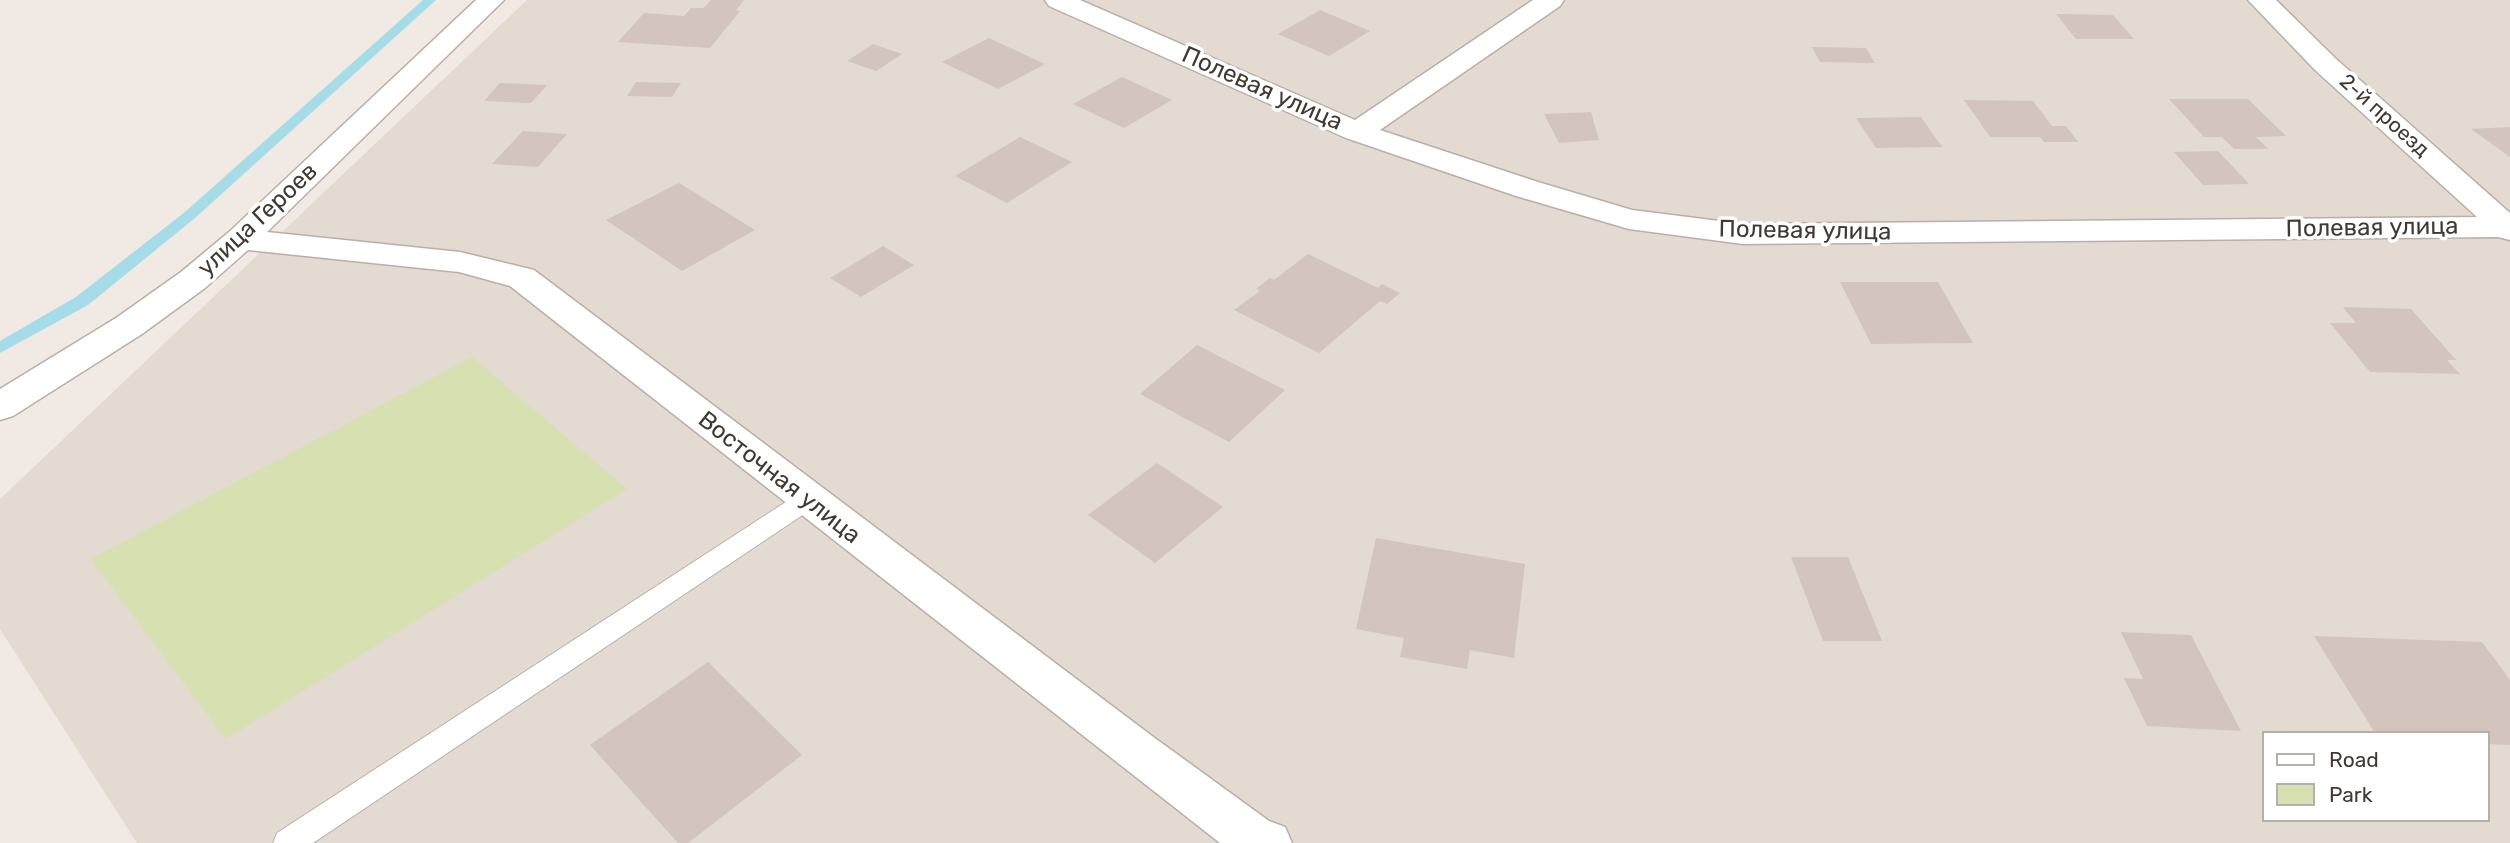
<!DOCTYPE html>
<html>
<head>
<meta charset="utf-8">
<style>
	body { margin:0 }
	#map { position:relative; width:2510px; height:843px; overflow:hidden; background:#f0e9e4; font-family:Rubik,sans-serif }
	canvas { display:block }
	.legend { position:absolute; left:2262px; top:731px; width:228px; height:91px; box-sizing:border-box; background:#fff; border:2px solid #b3b0ae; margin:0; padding:9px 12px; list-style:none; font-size:21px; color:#413934 }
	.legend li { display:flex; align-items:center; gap:14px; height:35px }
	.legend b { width:35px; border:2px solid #b3b0ae }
</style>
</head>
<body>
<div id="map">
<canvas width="2510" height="843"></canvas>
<ul class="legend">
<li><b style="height:9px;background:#fff"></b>Road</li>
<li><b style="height:19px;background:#d6e0b0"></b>Park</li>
</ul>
</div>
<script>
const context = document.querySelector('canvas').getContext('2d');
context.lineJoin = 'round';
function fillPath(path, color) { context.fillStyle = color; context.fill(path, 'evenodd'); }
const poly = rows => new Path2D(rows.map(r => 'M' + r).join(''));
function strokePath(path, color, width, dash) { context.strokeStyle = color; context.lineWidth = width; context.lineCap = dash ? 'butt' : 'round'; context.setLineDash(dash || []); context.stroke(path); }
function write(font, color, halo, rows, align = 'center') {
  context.font = font + ' Rubik,sans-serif'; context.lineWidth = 7; context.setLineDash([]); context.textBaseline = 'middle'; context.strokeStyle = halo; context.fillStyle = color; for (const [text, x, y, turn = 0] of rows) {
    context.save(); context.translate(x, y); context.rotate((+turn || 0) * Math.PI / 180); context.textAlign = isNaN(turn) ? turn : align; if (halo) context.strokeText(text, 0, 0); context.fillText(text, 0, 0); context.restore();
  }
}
const residential = poly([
	[527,0,2510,0,2510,843,137,843,0,629,0,499],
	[2263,733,2487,733,2487,820,2263,820]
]);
const green = poly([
	[472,357,627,489,226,739,91,559]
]);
const stream = poly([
	[423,0,436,0,195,218,88,305,0,353,0,341,76,297,185,212,423,0]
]);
const building = poly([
	[711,0,744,0,736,10,740,11,710,48,618,42,644,13,684,16,691,8,704,8],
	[1320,10,1370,31,1329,56,1278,34],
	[2056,14,2113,15,2134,39,2076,39],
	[989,38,1045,64,998,89,942,62],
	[873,44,902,54,876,71,847,61],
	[1812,47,1866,48,1875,63,1820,62],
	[1122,77,1172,100,1124,128,1073,104],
	[636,82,681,83,672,97,627,96],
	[500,83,547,85,531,103,484,101],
	[2169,99,2248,99,2286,136,2256,137,2268,149,2234,149,2222,137,2204,137],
	[1964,100,2033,101,2052,126,2066,126,2078,142,2044,142,2040,137,1990,137],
	[1591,112,1599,140,1559,143,1544,114],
	[1921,117,1942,147,1876,148,1856,118],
	[2510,127,2510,157,2471,129],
	[523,131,567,134,538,167,492,164],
	[1020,137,1072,162,1007,203,955,176],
	[2218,151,2249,184,2203,185,2174,152],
	[679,183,755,230,682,271,606,220],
	[883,246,914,265,861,297,830,278],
	[1308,254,1378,288,1382,284,1400,293,1387,304,1380,301,1319,353,1234,310,1260,291,1256,289,1270,278,1274,280],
	[1840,282,1938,282,1973,343,1871,344],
	[2343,307,2411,309,2456,360,2447,360,2460,374,2370,372,2330,323,2356,323],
	[1197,345,1285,390,1229,442,1140,394],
	[1157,463,1223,507,1155,563,1088,515],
	[1376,538,1525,564,1514,658,1470,650,1467,669,1400,657,1404,638,1356,629],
	[1791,557,1848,557,1882,641,1823,641],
	[2121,632,2191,635,2241,731,2147,726,2124,678,2143,679],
	[2314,636,2482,642,2510,680,2510,745,2487,744,2487,733,2375,733],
	[708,662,802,755,688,843,678,843,590,745]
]);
const lane = poly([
	[807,491,816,494,819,500,816,506,313,843,273,843,277,833,798,494,807,491]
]);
const street = poly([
	[476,0,504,0,267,232,460,252,534,270,1152,736,1269,821,1285,827,1292,843,1220,843,510,286,459,272,248,250,205,288,142,334,13,416,0,420,0,389,116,318,181,272,229,232,476,0],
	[1045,0,1080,0,1355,120,1533,0,1564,0,1560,6,1380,130,1538,182,1632,210,1743,224,2477,217,2315,70,2248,0,2276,0,2335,58,2510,213,2510,240,2498,237,1743,244,1629,229,1516,196,1346,138,1049,6,1045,0]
]);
const farStreetnames = [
	["2-й проезд",2384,116,42]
];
const streetNames = [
	["Полевая улица",1262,89,24],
	["улица Героев",258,220,-43],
	["Полевая улица",2372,228,-1],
	["Полевая улица",1805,231,1],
	["Восточная улица",779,478,38]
];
fillPath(residential, '#e3dad2');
fillPath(green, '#d6e0b0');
fillPath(stream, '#a5dce7');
fillPath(building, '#d3c5bd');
strokePath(lane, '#baafa7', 2);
strokePath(street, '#baafa7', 3);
fillPath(lane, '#fff');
fillPath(street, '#fff');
write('21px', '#413934', '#fff', farStreetnames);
write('24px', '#413934', '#fff', streetNames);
</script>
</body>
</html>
